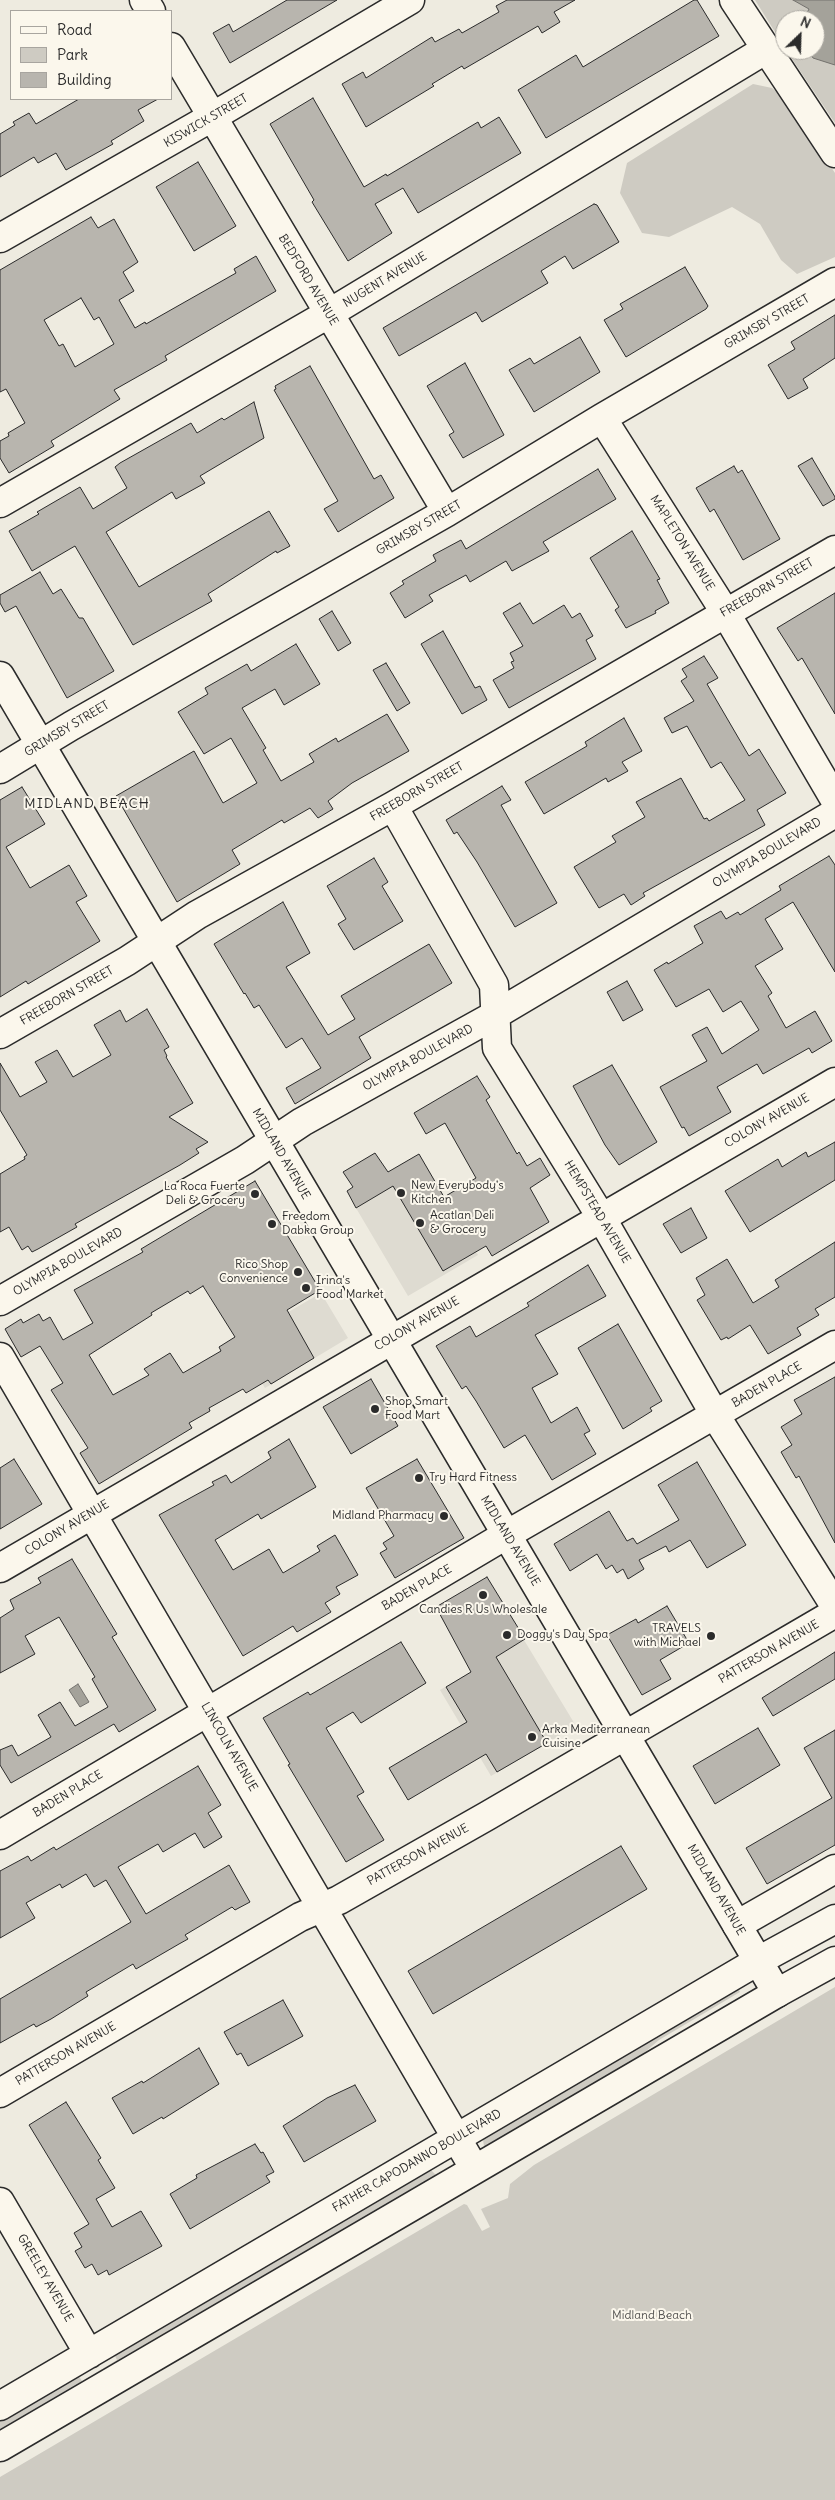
<!DOCTYPE html>
<html>
<head>
<meta charset="utf-8">
<style>
	body { margin:0 }
	#map { position:relative; width:835px; height:2500px; overflow:hidden; background:#eeebe0; font-family:Delius,sans-serif }
	canvas { display:block }
	.legend { position:absolute; left:10px; top:10px; width:162px; height:90px; box-sizing:border-box; background:#fbf7ec; border:1px solid #a8a59f; margin:0; padding:6px 9px; list-style:none; font-size:15px; color:#2b2b2b }
	.legend li { display:flex; align-items:center; gap:10px; height:25px }
	.legend b { width:25px; border:1px solid #a8a59f }
	.north { position:absolute; left:775px; top:10px; width:50px; height:50px; box-sizing:border-box; background:#fbf7ec; border:1px solid #a8a59f; border-radius:50%; rotate:24deg; font-size:14px; font-weight:700; line-height:20px; text-align:center; color:#2b2b2b }
	.north::after { content:''; display:block; margin:auto; width:18px; height:22px; background:#2b2b2b; clip-path:polygon(50% 0,100% 100%,50% 72%,0 100%) }
</style>
</head>
<body>
<div id="map">
<canvas width="835" height="2500"></canvas>
<ul class="legend">
<li><b style="height:6px;background:#fbf7ec"></b>Road</li>
<li><b style="height:14px;background:#cecbc2"></b>Park</li>
<li><b style="height:14px;background:#b8b5ae"></b>Building</li>
</ul>
<div class="north">N</div>
</div>
<script>
const context = document.querySelector('canvas').getContext('2d');
context.lineJoin = 'round';
function fillPath(path, color) { context.fillStyle = color; context.fill(path, 'evenodd'); }
const poly = rows => new Path2D(rows.map(r => 'M' + r).join(''));
function strokePath(path, color, width, dash) { context.strokeStyle = color; context.lineWidth = width; context.lineCap = dash ? 'butt' : 'round'; context.setLineDash(dash || []); context.stroke(path); }
function write(font, color, halo, rows, align = 'center') {
  context.font = font + ' Delius,sans-serif'; context.lineWidth = 4; context.setLineDash([]); context.textBaseline = 'middle'; context.strokeStyle = halo; context.fillStyle = color; for (const [text, x, y, turn = 0] of rows) {
    context.save(); context.translate(x, y); context.rotate((+turn || 0) * Math.PI / 180); context.textAlign = isNaN(turn) ? turn : align; if (halo) context.strokeText(text, 0, 0); context.fillText(text, 0, 0); context.restore();
  }
}
const built = poly([
	[426,1166,478,1255,408,1296,356,1208],
	[321,1293,348,1338,265,1388,237,1342],
	[524,1640,576,1726,491,1776,440,1690]
]);
const green = poly([
	[755,0,835,0,835,123,786,50,815,50,815,20,785,20,785,48],
	[753,84,772,88,786,100,835,173,835,257,797,274,781,260,760,224,732,207,669,237,642,233,620,193,627,163],
	[835,1987,835,2500,0,2500,0,2477,464,2204,467,2205,482,2231,490,2227,481,2209,508,2198,510,2184,534,2165],
	[734,1990,739,1990,740,1992,659,2040,630,2065,486,2148,484,2146,483,2140,486,2137],
	[431,2170,437,2176,0,2438,0,2421,78,2375,82,2381,117,2360,114,2354]
]);
const water = poly([
	[793,0,835,0,835,65,813,58,808,50,815,50,815,20,803,20,809,9,793,0],
	[78,1684,89,1702,80,1707,69,1690,78,1684]
]);
const building = poly([
	[287,0,337,0,230,63,213,33,229,24,233,32,287,0],
	[507,0,575,0,554,12,560,22,542,33,538,26,464,69,462,66,432,84,434,86,366,127,342,84,363,72,366,78,432,37,435,42,459,29,462,33,499,12,496,6,507,0],
	[694,0,697,0,719,36,546,138,518,90,576,55,583,67,694,0],
	[313,98,364,187,386,174,387,176,478,122,481,128,499,117,521,153,418,213,403,188,375,204,392,233,348,261,312,202,314,200,270,124,313,98],
	[79,99,158,99,138,110,144,121,111,141,113,144,66,170,56,153,38,163,34,157,0,177,0,134,15,125,13,122,29,113,36,124,79,99],
	[198,162,236,226,194,251,156,187,198,162],
	[594,204,597,205,619,242,573,269,565,256,541,271,548,283,482,322,476,312,399,356,383,328,594,204],
	[91,217,98,228,114,219,138,262,123,272,134,291,119,300,135,328,145,322,146,324,236,273,234,269,256,256,276,291,165,356,167,360,114,390,120,399,51,441,54,446,9,473,0,458,0,441,9,436,8,433,25,423,6,389,0,392,0,270,91,217],
	[81,298,94,320,99,317,114,344,75,367,63,344,59,346,44,320,81,298],
	[685,267,708,306,706,309,626,357,604,320,623,309,620,304,685,267],
	[835,315,835,358,803,379,808,388,788,399,768,365,795,349,791,342,835,315],
	[580,337,600,372,534,412,509,370,530,358,534,364,580,337],
	[465,363,504,435,463,458,449,435,454,432,427,386,465,363],
	[310,366,374,479,381,475,394,498,338,532,324,509,338,501,274,390,276,389,275,386,310,366],
	[254,402,264,438,200,476,205,483,176,499,172,492,106,532,139,587,269,511,290,546,277,553,276,551,208,594,212,601,133,645,75,546,32,571,9,531,39,514,37,512,80,487,93,509,127,488,115,467,120,463,191,423,197,433,222,418,224,420,254,402],
	[812,458,835,497,835,499,823,506,798,466,812,458],
	[734,466,738,473,742,470,780,539,743,560,714,509,710,512,696,488,734,466],
	[598,469,616,499,543,542,549,551,512,571,506,561,470,582,466,575,429,595,433,601,405,618,390,593,404,584,402,581,436,561,433,555,461,540,466,549,598,469],
	[632,531,660,579,657,580,669,603,655,611,656,613,626,628,615,610,619,607,590,558,632,531],
	[40,572,53,594,61,589,79,618,83,618,114,671,67,698,16,606,5,612,0,603,0,595,40,572],
	[835,593,835,714,802,658,798,661,777,628,835,593],
	[520,603,533,624,564,605,572,618,580,613,593,636,586,640,596,659,509,708,493,680,514,668,511,662,514,661,510,653,523,646,503,613,520,603],
	[332,611,351,643,338,651,319,619,332,611],
	[443,631,475,688,480,686,487,700,462,714,421,644,443,631],
	[296,644,320,684,284,705,275,689,242,708,266,748,263,750,281,781,314,762,309,754,336,738,338,742,387,714,409,751,352,783,328,801,333,809,318,818,310,808,284,823,282,820,232,850,240,864,177,902,116,796,194,751,223,803,257,783,231,738,204,754,178,712,208,694,205,688,247,664,251,671,296,644],
	[704,656,718,678,707,684,749,756,759,749,786,793,757,810,765,825,643,893,645,896,631,905,624,894,599,908,574,867,616,842,612,836,645,817,636,802,681,778,704,819,707,818,709,821,745,800,721,762,711,768,687,726,672,733,664,718,694,701,681,681,687,677,682,669,704,656],
	[386,663,410,703,397,711,373,670,386,663],
	[624,718,642,751,622,762,628,771,608,782,606,778,544,814,525,782,587,746,585,742,624,718],
	[502,786,511,800,501,805,557,903,515,927,477,862,457,832,454,834,446,820,502,786],
	[22,787,45,824,6,847,30,888,69,865,87,896,76,902,100,941,28,984,26,981,0,997,0,800,22,787],
	[829,856,835,865,835,972,793,902,765,919,783,949,755,966,772,993,768,996,786,1028,815,1011,832,1041,812,1053,809,1048,763,1074,757,1064,717,1087,731,1112,689,1136,684,1127,682,1128,660,1087,707,1061,692,1035,707,1027,722,1054,759,1030,741,1001,723,1012,709,989,676,1007,654,970,667,962,668,964,703,943,694,926,721,911,726,919,738,912,740,915,781,890,779,886,829,856],
	[374,858,388,882,382,886,403,921,354,950,338,924,346,919,327,886,374,858],
	[283,902,310,953,286,967,328,1035,355,1019,341,996,429,944,452,983,359,1037,371,1058,295,1104,286,1088,321,1068,302,1038,286,1048,259,1005,254,1008,245,993,244,994,214,944,283,902],
	[627,981,643,1010,623,1021,607,992,627,981],
	[147,1009,169,1047,164,1050,167,1056,166,1057,193,1103,169,1117,208,1142,196,1149,199,1153,180,1165,75,1224,77,1227,38,1249,32,1252,28,1246,22,1250,9,1227,0,1232,0,1174,25,1159,24,1157,27,1155,0,1110,0,1063,20,1097,47,1082,35,1062,57,1050,73,1077,111,1055,94,1025,120,1010,126,1022,147,1009],
	[612,1065,657,1142,619,1165,605,1145,573,1086,612,1065],
	[477,1076,490,1097,486,1100,517,1154,519,1152,527,1166,540,1158,550,1175,530,1188,549,1222,492,1256,486,1246,443,1271,393,1186,356,1208,347,1191,353,1187,343,1172,375,1153,388,1172,419,1154,444,1197,476,1178,445,1123,426,1134,414,1113,477,1076],
	[835,1142,835,1180,750,1232,725,1191,778,1159,782,1167,806,1152,808,1157,835,1142],
	[255,1181,320,1290,287,1310,314,1358,271,1384,268,1380,246,1393,243,1389,209,1408,210,1411,189,1423,192,1428,99,1484,80,1453,88,1448,51,1390,63,1383,40,1346,21,1357,5,1329,21,1319,23,1323,39,1314,43,1321,50,1317,63,1340,93,1323,74,1290,143,1252,141,1249,255,1181],
	[203,1286,235,1337,219,1347,221,1351,183,1373,170,1353,144,1369,149,1375,113,1395,89,1355,152,1315,151,1313,188,1291,190,1294,203,1286],
	[691,1208,707,1238,681,1253,663,1224,691,1208],
	[835,1242,835,1297,815,1309,819,1315,797,1328,801,1335,768,1354,750,1325,728,1339,727,1337,721,1340,697,1300,705,1295,696,1278,727,1259,753,1303,779,1287,775,1280,835,1242],
	[588,1265,606,1296,535,1335,558,1374,532,1388,551,1423,577,1407,590,1431,584,1434,596,1454,552,1480,525,1435,504,1448,476,1401,466,1386,462,1389,436,1346,470,1326,476,1337,529,1306,527,1303,588,1265],
	[618,1324,662,1401,650,1408,652,1411,623,1429,578,1348,618,1324],
	[835,1377,835,1543,799,1476,796,1478,781,1452,792,1445,781,1427,802,1414,794,1400,835,1377],
	[371,1379,398,1426,351,1454,323,1407,371,1379],
	[289,1439,316,1487,261,1519,258,1514,215,1540,233,1570,269,1549,283,1573,320,1551,317,1546,335,1535,358,1575,336,1587,340,1594,325,1603,331,1612,297,1632,293,1626,243,1656,159,1515,214,1485,212,1482,226,1475,231,1483,271,1458,268,1452,289,1439],
	[14,1459,42,1504,0,1529,0,1468,14,1459],
	[417,1459,464,1538,395,1578,380,1553,387,1549,383,1543,394,1536,366,1488,417,1459],
	[697,1462,746,1545,707,1568,690,1540,669,1552,666,1546,639,1560,644,1569,628,1579,623,1569,617,1573,612,1565,606,1569,597,1554,570,1571,554,1544,609,1511,627,1541,633,1538,637,1544,679,1520,658,1485,697,1462],
	[72,1559,117,1634,112,1637,156,1710,119,1732,114,1724,11,1783,0,1765,0,1750,12,1745,18,1756,51,1737,38,1715,60,1702,75,1726,108,1707,92,1679,95,1677,59,1617,25,1636,35,1654,0,1673,0,1618,14,1609,10,1600,41,1583,38,1578,72,1559],
	[487,1577,525,1639,496,1657,547,1743,497,1772,486,1754,408,1800,389,1768,467,1722,446,1687,471,1672,436,1607,487,1577],
	[667,1606,689,1643,660,1660,671,1679,642,1695,607,1635,636,1619,638,1623,667,1606],
	[401,1642,426,1683,361,1723,353,1712,326,1728,364,1792,357,1796,384,1840,346,1862,288,1765,290,1764,263,1718,308,1692,310,1695,401,1642],
	[835,1652,835,1679,773,1716,762,1698,835,1652],
	[758,1728,780,1765,715,1804,693,1766,758,1728],
	[835,1730,835,1845,767,1884,746,1848,832,1798,804,1748,835,1730],
	[198,1766,221,1805,208,1813,222,1837,204,1848,195,1833,163,1852,158,1844,118,1867,146,1914,229,1865,250,1902,235,1910,232,1907,185,1935,188,1939,179,1944,136,1969,133,1964,86,1992,88,1996,51,2019,36,2027,34,2024,0,2043,0,1999,131,1922,106,1880,94,1887,86,1874,62,1888,60,1884,26,1903,35,1918,0,1938,0,1871,28,1856,31,1861,54,1847,56,1850,198,1766],
	[621,1846,647,1889,433,2014,408,1971,621,1846],
	[283,2000,303,2036,248,2066,241,2053,237,2055,224,2032,283,2000],
	[199,2048,219,2084,163,2119,162,2117,133,2134,112,2098,142,2081,143,2083,199,2048],
	[355,2085,376,2121,304,2162,283,2126,327,2098,355,2085],
	[66,2102,101,2158,98,2160,115,2188,96,2199,112,2227,141,2211,162,2246,109,2275,107,2270,98,2275,92,2264,85,2268,75,2251,82,2247,74,2233,89,2224,29,2125,66,2102],
	[255,2144,261,2153,263,2152,274,2172,266,2176,270,2182,190,2229,170,2194,197,2178,196,2175,255,2144]
]);
const minor = poly([
	[144,0,151,11],
	[734,0,835,153],
	[171,47,447,512],
	[0,238,212,117,410,0],
	[602,418,725,612,835,800],
	[0,503,328,314,765,50],
	[0,769,71,726,447,512,602,418,835,282],
	[393,806,494,985,497,1048,601,1217,715,1415,835,1606],
	[0,1034,127,961,197,915,393,806,835,550],
	[0,1301,245,1160,302,1122,495,1015,835,813],
	[0,1357,474,2168],
	[0,1568,835,1082],
	[0,1835,506,1535,835,1345],
	[737,1925,835,1869],
	[0,2093,300,1917,339,1900,487,1816,835,1613],
	[0,2202,89,2354],
	[0,2406,758,1961],
	[0,2447,777,1993]
]);
const major = poly([
	[0,676,777,1993,835,1961],
	[758,1961,835,1919]
]);
const markers = [
	[401,1193,5,"#2b2b2b"],
	[255,1194,5,"#2b2b2b"],
	[420,1223,5,"#2b2b2b"],
	[272,1224,5,"#2b2b2b"],
	[298,1272,5,"#2b2b2b"],
	[306,1288,5,"#2b2b2b"],
	[375,1409,5,"#2b2b2b"],
	[419,1478,5,"#2b2b2b"],
	[444,1516,5,"#2b2b2b"],
	[483,1595,5,"#2b2b2b"],
	[507,1635,5,"#2b2b2b"],
	[711,1636,5,"#2b2b2b"],
	[532,1737,5,"#2b2b2b"]
];
const streetNames = [
	["KISWICK STREET",206,121,-30],
	["BEDFORD AVENUE",308,280,59],
	["NUGENT AVENUE",385,280,-31],
	["GRIMSBY STREET",767,322,-30],
	["GRIMSBY STREET",419,528,-30],
	["MAPLETON AVENUE",682,543,58],
	["FREEBORN STREET",767,588,-30],
	["GRIMSBY STREET",67,729,-31],
	["FREEBORN STREET",417,792,-30],
	["OLYMPIA BOULEVARD",767,853,-31],
	["FREEBORN STREET",67,996,-30],
	["OLYMPIA BOULEVARD",418,1058,-29],
	["COLONY AVENUE",767,1121,-30],
	["MIDLAND AVENUE",281,1154,60],
	["HEMPSTEAD AVENUE",597,1212,59],
	["OLYMPIA BOULEVARD",68,1262,-30],
	["COLONY AVENUE",417,1324,-30],
	["BADEN PLACE",767,1385,-30],
	["COLONY AVENUE",67,1528,-31],
	["MIDLAND AVENUE",510,1541,59],
	["BADEN PLACE",417,1588,-30],
	["PATTERSON AVENUE",769,1652,-30],
	["LINCOLN AVENUE",229,1747,60],
	["BADEN PLACE",68,1794,-31],
	["PATTERSON AVENUE",418,1855,-29],
	["MIDLAND AVENUE",716,1890,60],
	["PATTERSON AVENUE",66,2054,-30],
	["FATHER CAPODANNO BOULEVARD",417,2161,-30],
	["GREELEY AVENUE",45,2278,60]
];
const poiNames = [
	["New Everybody's",411,1186],
	["Kitchen",411,1200],
	["La Roca Fuerte",245,1187,"right"],
	["Deli & Grocery",245,1201,"right"],
	["Acatlan Deli",430,1216],
	["& Grocery",430,1230],
	["Freedom",282,1217],
	["Dabka Group",282,1231],
	["Rico Shop",288,1265,"right"],
	["Convenience",288,1279,"right"],
	["Irina's",316,1281],
	["Food Market",316,1295],
	["Shop Smart",385,1402],
	["Food Mart",385,1416],
	["Try Hard Fitness",429,1478],
	["Midland Pharmacy",434,1516,"right"],
	["Candies R Us Wholesale",483,1610,"center"],
	["TRAVELS",701,1629,"right"],
	["with Michael",701,1643,"right"],
	["Doggy's Day Spa",517,1635],
	["Arka Mediterranean",542,1730],
	["Cuisine",542,1744]
];
const parkNames = [
	["Midland Beach",652,2316]
];
const neighbourhoodNames = [
	["MIDLAND BEACH",87,804]
];
fillPath(built, '#dedbd1');
fillPath(green, '#cecbc2');
fillPath(water, '#a4a29a');
strokePath(water, '#74726e', 1);
fillPath(building, '#b8b5ae');
strokePath(building, '#2b2b2b', 1);
strokePath(minor, '#2b2b2b', 31);
strokePath(major, '#2b2b2b', 31);
strokePath(minor, '#fbf7ec', 28);
strokePath(major, '#fbf7ec', 28);
for (const [x, y, r, color] of markers) { const dot = new Path2D(); dot.arc(x, y, r, 0, 2 * Math.PI); context.fillStyle = color; context.fill(dot); strokePath(dot, '#fbf7ec', 2); }
write('12px', '#2b2b2b', '#fbf7ec', streetNames);
write('12px', '#2b2b2b', '#fbf7ec', poiNames, 'left');
write('12px', '#545351', '#fbf7ec', parkNames);
context.letterSpacing = '1px';
write('14px', '#2b2b2b', '#fbf7ec', neighbourhoodNames);
context.letterSpacing = '0px';
</script>
</body>
</html>
